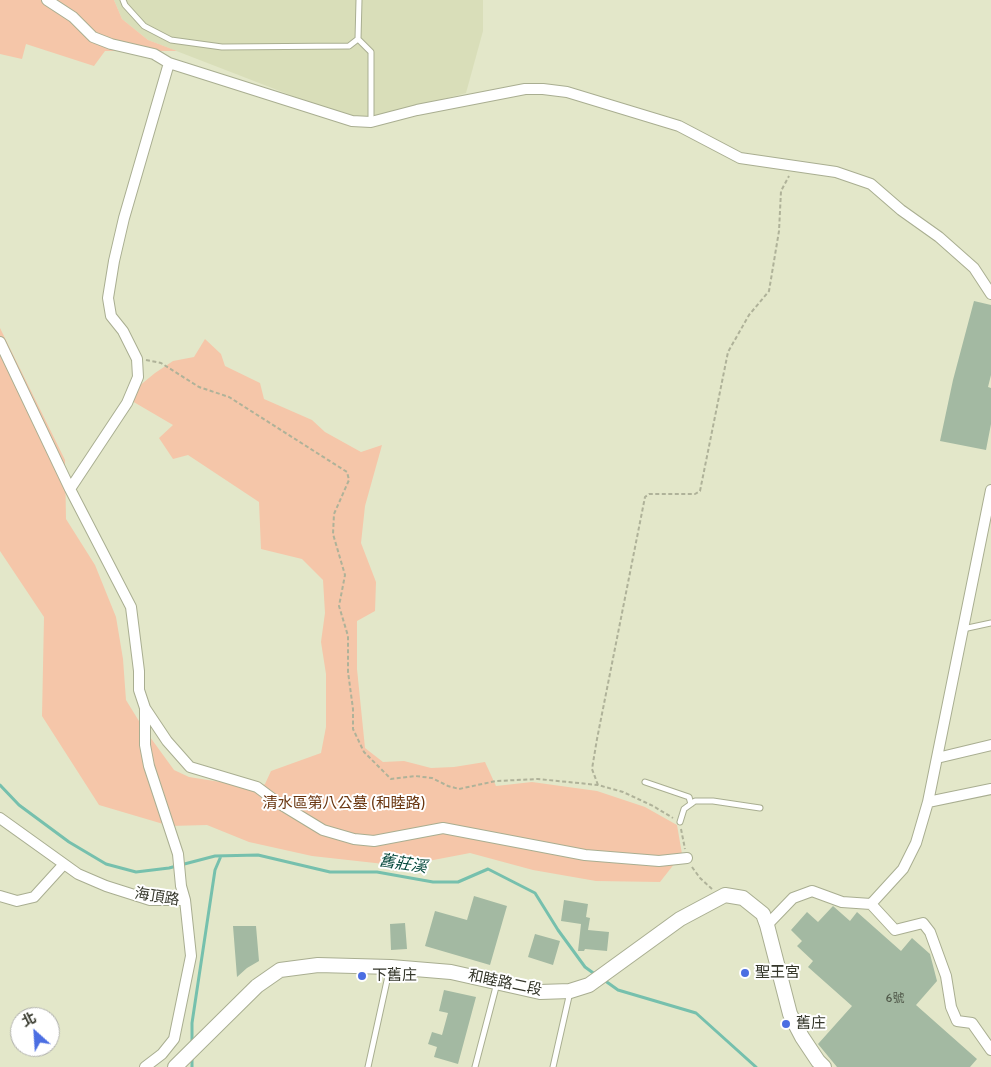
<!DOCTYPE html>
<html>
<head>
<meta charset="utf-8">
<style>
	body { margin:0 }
	#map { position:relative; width:991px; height:1067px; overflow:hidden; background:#e3e7c9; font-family:Cabin,"Noto Sans TC",sans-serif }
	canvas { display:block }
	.north { position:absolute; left:10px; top:1007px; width:50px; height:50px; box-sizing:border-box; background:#fff; border:1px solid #aeafaa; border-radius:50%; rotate:334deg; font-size:14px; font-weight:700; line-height:20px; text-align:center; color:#35372b }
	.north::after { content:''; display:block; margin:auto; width:18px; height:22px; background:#4b6ee2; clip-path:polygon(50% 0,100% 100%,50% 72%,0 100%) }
</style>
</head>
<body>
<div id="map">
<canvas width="991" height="1067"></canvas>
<div class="north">北</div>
</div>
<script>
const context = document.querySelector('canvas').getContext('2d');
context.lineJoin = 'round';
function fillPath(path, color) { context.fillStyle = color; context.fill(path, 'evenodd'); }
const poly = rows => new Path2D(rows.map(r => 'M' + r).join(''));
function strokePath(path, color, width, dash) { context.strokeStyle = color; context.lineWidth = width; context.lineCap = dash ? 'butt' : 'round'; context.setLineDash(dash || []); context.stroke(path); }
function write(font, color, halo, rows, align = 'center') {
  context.font = font + ' Cabin,"Noto Sans TC",sans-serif'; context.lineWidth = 4; context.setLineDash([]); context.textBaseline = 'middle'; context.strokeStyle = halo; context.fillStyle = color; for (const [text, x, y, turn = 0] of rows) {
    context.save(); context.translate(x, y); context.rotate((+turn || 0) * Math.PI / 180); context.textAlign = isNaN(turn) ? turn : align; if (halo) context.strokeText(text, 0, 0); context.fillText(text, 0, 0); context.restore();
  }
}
const built = poly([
	[114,0,483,0,483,31,466,93,360,122,148,40,122,19]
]);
const green = poly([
	[0,0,114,0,122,19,148,40,177,51,105,51,94,66,26,44,22,59,0,54],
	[0,328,65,460,66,519,95,565,116,617,123,659,126,700,142,726,174,770,189,777,233,784,254,791,265,784,271,771,321,753,326,727,326,674,321,642,325,613,323,580,302,559,261,549,259,502,188,455,173,459,159,438,173,425,132,401,133,391,155,373,173,361,194,357,205,339,221,354,225,366,260,383,264,399,312,420,325,432,361,452,382,445,365,506,361,543,376,582,375,611,357,621,357,669,365,748,383,762,404,761,431,768,454,767,485,762,496,786,532,782,597,791,645,807,677,825,682,854,660,882,596,881,533,870,470,853,402,866,312,856,249,842,207,825,170,826,99,805,42,716,44,617,0,551]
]);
const stream = poly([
	[0,785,19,805,69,842,106,864,136,872,169,868,215,856,258,855,330,872,377,872,433,882,458,882,488,869,535,893,558,930,585,967,596,975],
	[604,980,618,990,696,1013,756,1067],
	[192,1044,192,1023,215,870,221,856],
	[192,1067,192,1058]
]);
const building = poly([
	[974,301,991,305,991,375,988,387,991,388,991,424,986,450,940,441,953,380],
	[474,896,507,906,490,965,425,946,435,911,467,920],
	[564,900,588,904,586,917,590,918,588,930,609,932,607,951,585,949,584,951,578,951,581,924,561,921],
	[833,906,850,921,857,912,901,951,912,938,930,954,937,981,916,1005,977,1059,970,1067,837,1067,818,1044,852,1006,808,967,813,961,797,946,802,941,791,930,807,912,818,922],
	[405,923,407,949,391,950,390,924],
	[233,926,256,926,259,961,247,968,237,977],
	[535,934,560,941,553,965,528,957],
	[444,990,476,997,458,1064,434,1057,437,1047,428,1044,432,1032,442,1035,448,1013,439,1011]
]);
const path = poly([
	[146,360,161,363,199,387,229,397,347,472,349,480,334,514,333,534,345,575,339,606,348,636,348,672,353,709,353,729,364,752,391,779,415,776,432,778,448,786,459,789,496,781,538,779,598,785,623,792,653,806,673,818],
	[598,785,592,769,597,739,645,497,649,494,695,494,700,491,728,352,749,315,769,291,779,231,781,191,789,176],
	[681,829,685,849],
	[692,867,700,878,712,889]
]);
const lane = poly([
	[123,0,125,5,144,26,171,40,222,47,349,46,358,39,371,52,371,122],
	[358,39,359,0],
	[963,629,991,623],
	[645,782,689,797,691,804],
	[680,822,684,809,695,801,713,801,760,808],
	[368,1067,390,967],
	[475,1067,497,983],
	[553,1067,570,992]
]);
const street = poly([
	[47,0,73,17,93,37,111,44,154,54,169,63,352,121,371,122,417,110,525,89,543,89,567,92,679,126,740,158,836,172,871,184,901,210,939,237,974,268,991,294],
	[0,342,70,489,131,607,139,671,139,690,145,708,145,745,149,766,178,854,181,886,185,900],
	[70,489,127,403,138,377,137,359,123,331,111,316,108,298,114,261,124,218,169,63],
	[145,708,167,741,190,767,257,787,277,802,323,830,354,839,374,841,443,828,585,855,659,861,687,858],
	[937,758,991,745],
	[928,802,991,789],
	[0,818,78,874,106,886,150,900,185,900,191,956,174,1039,162,1054,145,1067],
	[0,896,17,901,34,897,64,864],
	[871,904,903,869,916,843,928,802,991,490],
	[871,904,895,930,923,923,930,932,946,976,951,1007,957,1021,972,1023,991,1050],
	[767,925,793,898,812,891,842,902,871,904]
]);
const secondary = poly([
	[175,1067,257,986,280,970,318,965,391,967,451,972,540,992,570,991,589,985,680,919,725,895,743,898,763,914,767,925,790,1014,802,1037,818,1061,824,1067]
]);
const markers = [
	[745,973,5,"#4b6ee2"],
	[362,976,5,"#4b6ee2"],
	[786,1024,5,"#4b6ee2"]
];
const numberNames = [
	["6號",895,998]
];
const parkNames = [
	["清水區第八公墓 (和睦路)",344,804]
];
const streetNames = [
	["海頂路",157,897,9],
	["和睦路二段",505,983,12]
];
const poiNames = [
	["聖王宮",755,973],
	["下舊庄",372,976],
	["舊庄",796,1024]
];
const waterNames = [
	["舊莊溪",403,864,9]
];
fillPath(built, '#d9deb9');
fillPath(green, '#f5c6a9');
strokePath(stream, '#76c0ad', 3);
fillPath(building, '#a3b9a2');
strokePath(lane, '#a9ae91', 7);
strokePath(street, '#a9ae91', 12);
strokePath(secondary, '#a9ae91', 16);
strokePath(path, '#afb299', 2, [4, 2.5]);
strokePath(lane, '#fff', 5);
strokePath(street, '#fff', 10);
strokePath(secondary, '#fff', 14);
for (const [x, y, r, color] of markers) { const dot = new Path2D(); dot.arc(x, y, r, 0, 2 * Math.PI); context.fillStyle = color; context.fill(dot); strokePath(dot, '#fff', 2); }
write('12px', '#505849', null, numberNames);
write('15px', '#6a3610', '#fff', parkNames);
write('15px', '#35372b', '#fff', streetNames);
write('15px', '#35372b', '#fff', poiNames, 'left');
write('italic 16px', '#074a3d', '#fff', waterNames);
</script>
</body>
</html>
